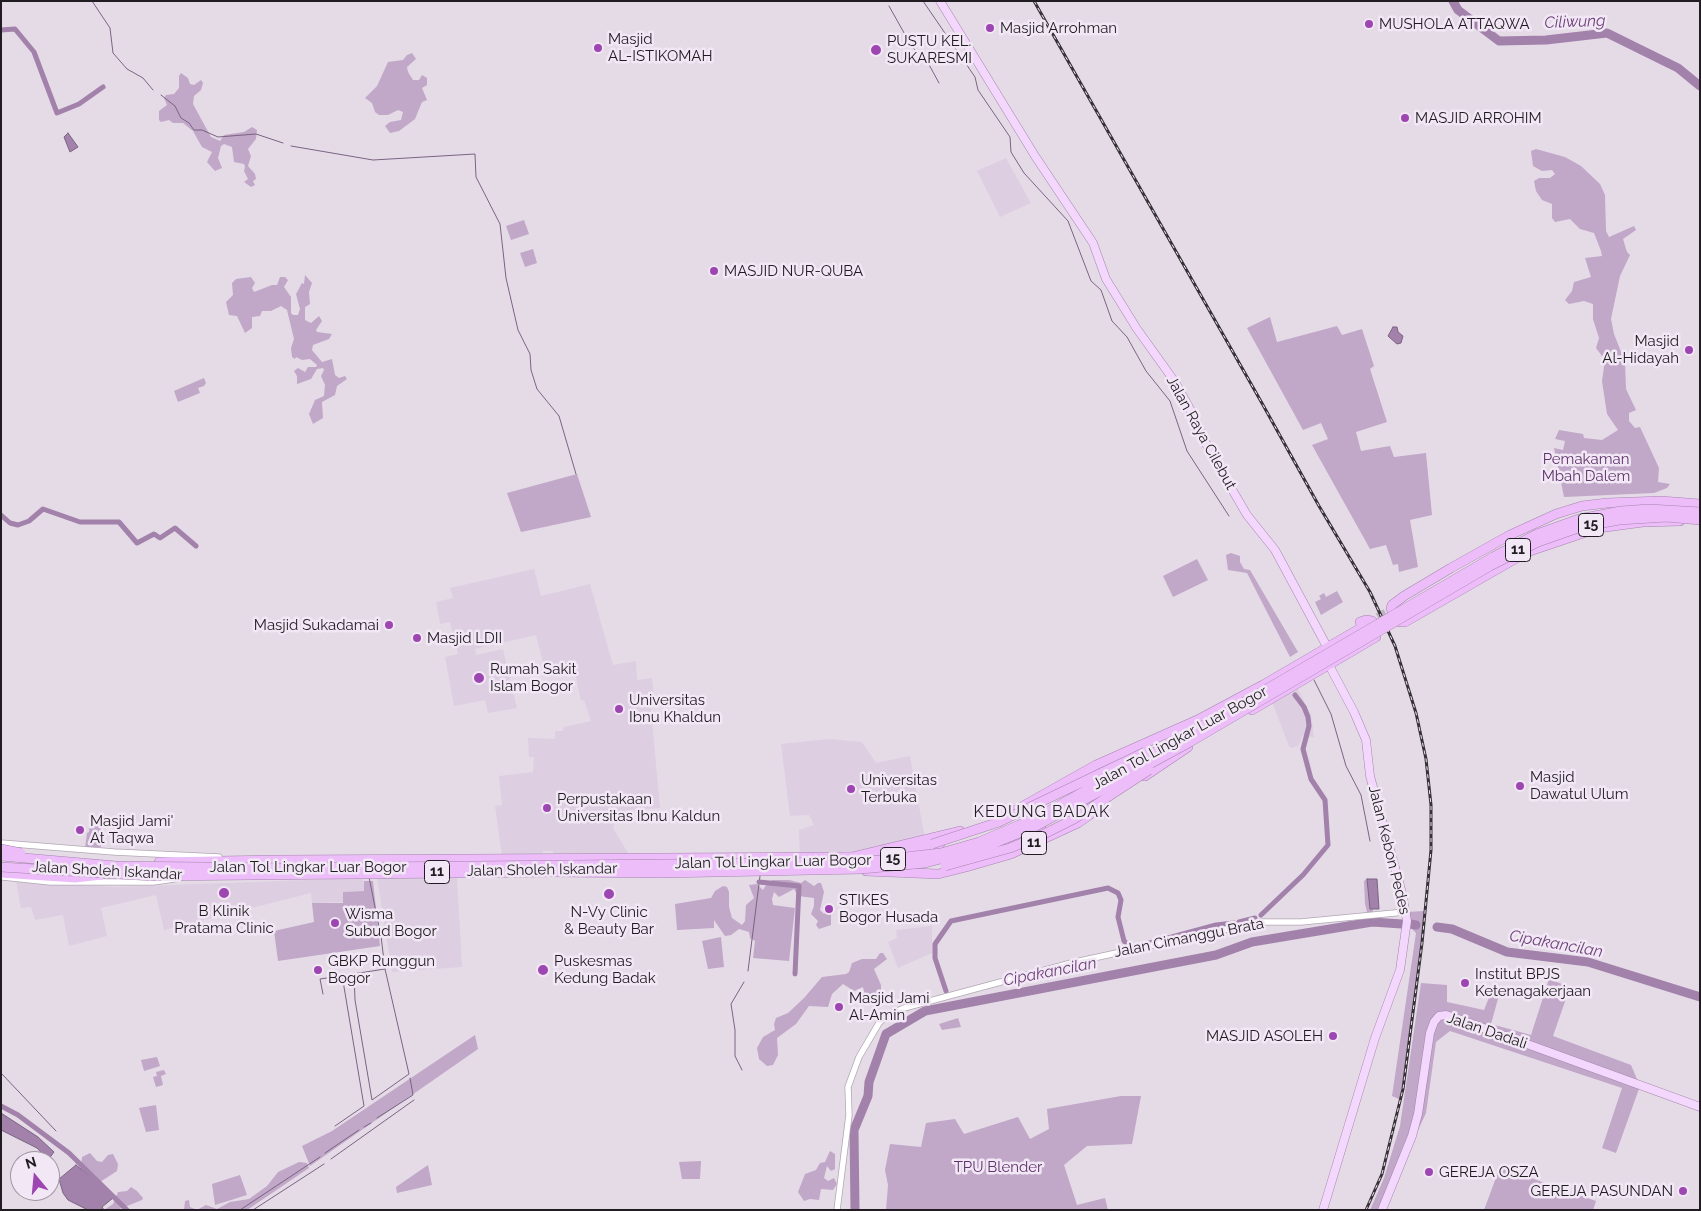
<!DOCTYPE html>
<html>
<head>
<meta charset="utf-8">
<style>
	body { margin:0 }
	#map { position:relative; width:1701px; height:1211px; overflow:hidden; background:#e5dbe7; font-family:Raleway,sans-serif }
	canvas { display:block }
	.frame { position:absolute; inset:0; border:2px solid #201c21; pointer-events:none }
	.north { position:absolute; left:10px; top:1151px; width:50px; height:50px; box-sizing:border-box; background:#f2e8f5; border:1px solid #9e96a0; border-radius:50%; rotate:343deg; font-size:14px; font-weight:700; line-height:20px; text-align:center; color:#201c21 }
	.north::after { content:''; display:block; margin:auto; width:18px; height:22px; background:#9d46b2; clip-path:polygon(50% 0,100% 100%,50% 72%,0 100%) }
</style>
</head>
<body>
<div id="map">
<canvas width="1701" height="1211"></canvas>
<div class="frame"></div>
<div class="north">N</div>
</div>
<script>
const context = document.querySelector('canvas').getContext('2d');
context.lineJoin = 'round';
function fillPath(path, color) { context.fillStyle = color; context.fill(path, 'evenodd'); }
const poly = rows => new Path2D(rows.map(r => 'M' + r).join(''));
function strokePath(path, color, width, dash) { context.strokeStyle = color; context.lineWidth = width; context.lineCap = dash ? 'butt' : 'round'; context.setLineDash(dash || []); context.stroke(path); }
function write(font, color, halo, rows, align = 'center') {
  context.font = font + ' Raleway,sans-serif'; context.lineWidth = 5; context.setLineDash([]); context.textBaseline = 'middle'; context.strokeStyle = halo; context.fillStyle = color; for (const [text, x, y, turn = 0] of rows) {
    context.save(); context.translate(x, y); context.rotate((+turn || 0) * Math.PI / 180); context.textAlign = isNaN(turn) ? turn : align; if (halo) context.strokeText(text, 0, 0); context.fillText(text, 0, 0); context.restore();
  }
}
const built = poly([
	[1006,158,1031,203,1000,217,977,171],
	[534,569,541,596,590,584,613,665,636,661,637,680,652,678,654,698,650,699,660,808,625,810,623,816,614,823,613,828,630,856,554,855,553,851,543,851,542,855,502,856,495,806,502,805,499,776,533,772,534,757,529,757,528,738,555,739,555,731,563,731,564,727,591,721,584,700,581,701,574,667,546,674,536,635,475,649,476,655,503,649,517,708,488,713,485,700,454,706,445,657,458,654,457,648,450,622,440,624,436,602,453,598,450,588],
	[1297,687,1311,715,1314,737,1302,736,1299,745,1292,748,1289,746,1272,702],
	[829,739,862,742,876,763,910,756,925,839,853,857,800,858,799,830,814,825,809,815,790,816,781,744],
	[363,878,365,891,343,892,343,902,312,903,311,893,164,930,156,895,101,908,107,936,69,946,63,915,35,920,31,907,21,908,16,881,113,887],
	[377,878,457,878,462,967,392,972],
	[932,926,932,953,898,968,888,942,897,938,896,930]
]);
const green = poly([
	[412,53,416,59,407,67,408,72,413,80,419,80,422,75,427,78,427,85,422,88,427,100,422,102,415,119,399,131,390,133,385,126,390,122,401,120,403,112,398,110,388,115,379,115,375,112,372,103,365,98,377,86,388,62,403,60,407,55],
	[181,73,188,78,190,84,194,85,201,80,203,83,201,90,194,96,193,104,211,137,220,141,224,135,244,132,252,127,257,130,256,139,248,149,251,156,248,166,255,174,256,179,253,181,255,185,251,187,244,182,248,179,244,171,245,167,244,164,234,162,232,147,224,144,221,146,218,158,222,168,215,171,207,162,212,152,202,147,193,131,183,123,173,123,169,120,161,122,159,120,159,111,167,105,164,98,166,95,174,94,179,88,179,76],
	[1536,149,1565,157,1581,166,1600,184,1605,195,1606,231,1609,237,1634,226,1636,230,1623,239,1627,252,1630,255,1620,276,1611,319,1614,334,1625,362,1626,389,1636,410,1629,413,1629,421,1635,428,1640,427,1659,468,1658,482,1670,484,1667,488,1654,493,1564,497,1554,448,1563,450,1565,441,1555,439,1559,430,1583,434,1584,438,1602,440,1618,430,1607,414,1602,381,1605,360,1596,348,1599,338,1593,319,1593,304,1584,301,1569,304,1565,300,1572,291,1574,282,1591,277,1585,258,1602,256,1601,251,1594,233,1580,229,1570,219,1555,222,1552,218,1552,204,1542,200,1536,191,1534,181,1539,178,1550,178,1555,174,1552,170,1542,171,1533,166,1531,151],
	[524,220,529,234,511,240,506,226],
	[533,249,537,263,525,267,520,253],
	[305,275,312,283,309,292,310,304,305,307,305,320,311,323,319,316,322,321,316,330,317,332,332,334,329,339,313,345,312,350,322,362,332,359,335,375,339,378,345,376,347,379,337,386,335,395,322,402,323,418,313,424,309,414,315,400,324,396,325,385,321,376,324,370,323,368,317,369,311,379,297,384,297,376,294,371,298,368,305,372,308,367,316,367,317,365,310,359,302,360,296,357,295,359,292,357,291,348,294,339,287,310,281,306,271,311,262,311,260,316,252,317,252,328,245,333,237,316,229,315,226,302,233,295,232,283,236,279,251,277,255,283,252,288,254,292,272,285,277,285,280,277,285,277,288,280,284,287,291,297,291,313,293,315,298,315,300,309,296,294,302,283,304,284],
	[1270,317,1277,342,1337,326,1342,335,1362,329,1374,366,1370,369,1387,422,1356,432,1361,451,1390,446,1394,457,1426,453,1432,515,1410,520,1418,567,1399,572,1398,564,1393,565,1386,545,1370,549,1312,445,1328,439,1321,423,1303,430,1247,328],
	[204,378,206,383,204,386,198,388,200,393,178,402,174,391],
	[577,474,591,517,521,532,507,493],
	[1231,553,1240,556,1240,562,1244,569,1250,570,1298,652,1290,657,1247,573,1228,570,1226,555],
	[1197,559,1208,580,1173,597,1163,576],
	[1337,591,1343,602,1321,615,1315,602,1321,599,1319,596,1324,593,1326,597],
	[90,820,101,820,101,847,85,848,87,833,89,832],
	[1367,879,1373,911,1371,913,1367,912,1365,904,1364,881],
	[773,880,789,880,801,883,805,880,814,886,818,883,821,883,824,892,820,910,824,914,827,906,831,914,831,925,819,929,816,925,818,921,811,914,814,906,814,898,798,896,794,889,779,897,774,892,772,899,773,905,795,908,789,961,753,958,755,941,750,938,749,932,739,929,731,935,725,936,714,920,714,928,677,930,675,904,711,898,715,891,723,886,727,887,729,892,729,907,732,918,742,925,745,921,746,905,754,898,749,885,757,884,763,890,768,882],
	[364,881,373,881,380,946,278,961,274,931,314,922,312,903,343,903,343,892,364,891],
	[1425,911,1409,1049,1401,1100,1392,1096,1416,933,1407,924,1405,912],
	[721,937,724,967,708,969,702,941],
	[880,953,883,953,887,959,874,969,881,985,881,993,875,996,865,995,863,987,854,991,843,984,832,994,828,1007,809,1006,796,1024,777,1038,778,1055,773,1065,767,1066,759,1059,757,1048,763,1037,775,1030,774,1024,776,1018,788,1013,804,998,822,977,846,974,849,972,852,963,862,959,876,959],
	[1549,979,1570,987,1553,1036,1631,1065,1640,1086,1616,1153,1602,1148,1622,1088,1450,1031,1436,1042,1426,1113,1381,1210,1370,1210,1384,1178,1400,1126,1421,983,1447,985,1447,1002,1484,1010,1494,985,1501,988,1491,1024,1531,1035],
	[958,1018,961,1027,942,1030,939,1024],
	[475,1035,478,1049,310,1166,302,1146,332,1131],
	[157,1057,160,1066,144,1071,141,1060],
	[164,1070,166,1074,161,1076,163,1085,156,1087,153,1077,157,1076,156,1072],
	[1121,1096,1141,1096,1132,1144,1087,1146,1064,1165,1077,1205,1105,1198,1108,1210,886,1210,888,1185,885,1170,890,1144,921,1147,926,1123,955,1119,964,1134,1018,1117,1030,1139,1049,1129,1047,1109],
	[156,1105,159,1130,146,1132,139,1108],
	[830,1151,835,1154,835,1169,831,1171,827,1166,824,1178,828,1181,834,1178,837,1184,833,1190,821,1189,819,1200,810,1199,804,1201,798,1192,805,1174,816,1170,820,1163,825,1162],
	[90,1153,97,1161,102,1162,108,1155,113,1154,118,1164,117,1171,97,1184,89,1180,88,1171,81,1169,82,1157],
	[701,1161,700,1179,682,1179,679,1162],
	[299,1162,307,1163,309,1168,250,1208,247,1210,184,1210,185,1201,189,1200,190,1207,197,1210,206,1205,217,1209,230,1202,249,1199,267,1186,278,1172],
	[428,1165,432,1185,397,1193,396,1187],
	[1500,1167,1596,1201,1593,1210,1484,1210],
	[240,1175,247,1195,215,1205,212,1184],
	[131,1187,137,1191,143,1198,142,1200,117,1210,104,1210,113,1204,118,1192,127,1191]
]);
const water = poly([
	[68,133,78,147,70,152,64,137,68,133],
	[1393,327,1397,327,1398,332,1403,336,1401,343,1397,344,1388,336,1393,327],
	[1367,879,1377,879,1379,909,1370,909,1367,879],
	[1,1113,38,1137,54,1152,48,1160,37,1148,1,1130,1,1113],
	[76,1165,96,1181,113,1198,102,1207,104,1210,88,1210,68,1200,63,1193,59,1179,76,1165]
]);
const stream = poly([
	[92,1,110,28,113,53,127,69,143,78,153,90],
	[923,1,975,77,978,90,1010,137,1011,152,1024,173,1068,221,1091,281,1101,290,1112,321,1127,337,1146,371,1170,401,1187,451,1229,516],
	[889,6,912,47,927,61,939,83],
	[161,95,175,106,181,118,189,123,194,130,202,130,218,137,256,134,283,143],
	[291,146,373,160,475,154,476,177,500,224,506,278,518,330,530,354,531,370,537,389,559,416,576,474],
	[1314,680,1331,714,1346,766,1361,795,1370,841],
	[369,877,379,927],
	[1372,922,1374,918],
	[748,971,760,876],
	[354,973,355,1000,372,1100,409,1074,385,969,381,936],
	[323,994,320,979,385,969],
	[742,1070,735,1056,735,1030,731,1004,744,982],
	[1,1073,56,1131],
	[377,1118,413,1095,410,1078],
	[335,1126,364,1106,342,975],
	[364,1127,371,1123],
	[325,1153,359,1130],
	[331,1159,414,1100],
	[240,1210,320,1157],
	[253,1210,324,1164]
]);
const canal = poly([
	[1,30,15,29,34,52,57,113,79,104,103,87],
	[1,515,10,523,18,525,29,521,43,509,80,522,119,522,137,543,154,534,160,538,175,528,196,546],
	[759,882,799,886,795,974],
	[1261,915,1303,875,1328,845,1325,800,1311,779,1303,749,1309,726,1308,717,1304,707,1295,695],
	[1239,922,1255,918],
	[1146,944,1216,925,1234,923],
	[946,991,935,958,935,944,951,921,1108,888,1118,893,1121,900,1118,917,1124,941,1131,947,1137,946],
	[1,1106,18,1115,69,1153,127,1210]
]);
const river = poly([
	[1453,1,1458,10,1499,41,1546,40,1607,33,1678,68,1700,86],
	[1410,924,1416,925],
	[1437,927,1452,929,1507,952,1588,962,1700,997],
	[855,1210,854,1130,868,1096,869,1082,886,1034,925,1011,1216,955,1252,942,1372,922,1402,924]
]);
const highwayTunnel = poly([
	[1366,624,1401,605]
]);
const minor = poly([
	[1,843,114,852,219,857],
	[3,877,50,882,153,882,174,879],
	[837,1210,849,1115,848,1087,859,1057,879,1023,886,1016,904,1008,1075,962,1260,922,1301,922,1405,912]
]);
const major = poly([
	[940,1,1035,156,1093,243,1106,279,1137,329,1175,382,1191,411,1209,450,1247,515,1275,550,1325,643],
	[1323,1210,1375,1038,1400,970,1407,921,1402,893,1370,776,1366,740,1354,712,1329,665],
	[1382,1210,1412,1136,1418,1114,1430,1033,1434,1022,1439,1016,1446,1015,1464,1021,1700,1107]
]);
const highway = poly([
	[1643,522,1598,528,1527,552,1405,622,1399,622,1391,609,1392,605,1404,596,1451,568,1510,535,1556,514,1582,506,1607,503,1661,501,1700,504],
	[1643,522,1680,521],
	[1252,710,1376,637,1376,625,1372,621,1366,620,1360,622],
	[1192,723,1263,685,1366,625],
	[1145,776,1188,747],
	[1016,810,1096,765,1197,720],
	[1012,840,1041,827],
	[882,854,940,844],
	[159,862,279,860,852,857,960,831],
	[866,871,938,874,966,867,1011,854,1078,823,1099,808],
	[1,873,75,878,101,875]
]);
const rail = poly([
	[1034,1,1263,405,1319,506,1370,592,1395,646,1416,713,1426,759,1431,805,1431,850,1422,943,1403,1089,1382,1174,1366,1210]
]);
const highwayBridge = poly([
	[932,844,999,822,1145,752],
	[1,849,21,853],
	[1,856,116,866,284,868,862,862,941,853,979,842,1038,817,1234,708,1493,557,1537,534,1579,519,1621,511,1649,509,1700,512],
	[945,866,1010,848,1042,835,1074,819,1149,770],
	[1,867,153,876,553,872,664,873,861,869,925,863,980,849,1036,826,1190,742,1490,566,1538,542,1581,527,1619,520,1667,517,1700,520]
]);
const markers = [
	[1369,24,5,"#9d46b2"],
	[990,28,5,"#9d46b2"],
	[598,48,5,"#9d46b2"],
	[876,50,6,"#9d46b2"],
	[1405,118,5,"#9d46b2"],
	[714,271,5,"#9d46b2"],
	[1689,350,5,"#9d46b2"],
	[389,625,5,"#9d46b2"],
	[417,638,5,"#9d46b2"],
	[479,678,6,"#9d46b2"],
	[619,709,5,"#9d46b2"],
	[1520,786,5,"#9d46b2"],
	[851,789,5,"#9d46b2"],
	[547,808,5,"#9d46b2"],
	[80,830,5,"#9d46b2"],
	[224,893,6,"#9d46b2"],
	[609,894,6,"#9d46b2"],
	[829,909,5,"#9d46b2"],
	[335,923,5,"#9d46b2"],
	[318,970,5,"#9d46b2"],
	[543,970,6,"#9d46b2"],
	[1465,983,5,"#9d46b2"],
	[839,1007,5,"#9d46b2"],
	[1333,1036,5,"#9d46b2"],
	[1429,1172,5,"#9d46b2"],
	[1683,1191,5,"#9d46b2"]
];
const shields = [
	[1591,525,25],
	[1518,550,25],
	[1034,843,25],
	[893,859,25],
	[437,872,25]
];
const shieldNames = [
	["15",1591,525],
	["11",1518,550],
	["11",1034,843],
	["15",893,859],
	["11",437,872]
];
const poiNames = [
	["MUSHOLA ATTAQWA",1379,24],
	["Masjid Arrohman",1000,28],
	["Masjid",608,39],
	["AL-ISTIKOMAH",608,56],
	["PUSTU KEL.",887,41],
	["SUKARESMI",887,58],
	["MASJID ARROHIM",1415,118],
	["MASJID NUR-QUBA",724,271],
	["Masjid",1679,341,"right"],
	["Al-Hidayah",1679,358,"right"],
	["Masjid Sukadamai",379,625,"right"],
	["Masjid LDII",427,638],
	["Rumah Sakit",490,669],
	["Islam Bogor",490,686],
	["Universitas",629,700],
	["Ibnu Khaldun",629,717],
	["Masjid",1530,777],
	["Dawatul Ulum",1530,794],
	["Universitas",861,780],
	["Terbuka",861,797],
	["Perpustakaan",557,799],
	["Universitas Ibnu Kaldun",557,816],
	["Masjid Jami'",90,821],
	["At Taqwa",90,838],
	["STIKES",839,900],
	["Bogor Husada",839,917],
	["B Klinik",224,911,"center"],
	["Pratama Clinic",224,928,"center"],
	["N-Vy Clinic",609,912,"center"],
	["& Beauty Bar",609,929,"center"],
	["Wisma",345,914],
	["Subud Bogor",345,931],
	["GBKP Runggun",328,961],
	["Bogor",328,978],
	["Puskesmas",554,961],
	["Kedung Badak",554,978],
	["Institut BPJS",1475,974],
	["Ketenagakerjaan",1475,991],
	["Masjid Jami",849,998],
	["Al-Amin",849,1015],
	["MASJID ASOLEH",1323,1036,"right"],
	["GEREJA OSZA",1439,1172],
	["GEREJA PASUNDAN",1673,1191,"right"]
];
const streetNames = [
	["Jalan Raya Cilebut",1201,433,61],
	["Jalan Tol Lingkar Luar Bogor",1180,738,-29],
	["Jalan Kebon Pedes",1389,850,76],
	["Jalan Tol Lingkar Luar Bogor",773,862,-1],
	["Jalan Tol Lingkar Luar Bogor",308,867],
	["Jalan Sholeh Iskandar",542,870,-1],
	["Jalan Sholeh Iskandar",107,871,3],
	["Jalan Cimanggu Brata",1189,938,-11],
	["Jalan Dadali",1487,1031,19]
];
const parkNames = [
	["Pemakaman",1586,459],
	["Mbah Dalem",1586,476],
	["TPU Blender",998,1167]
];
const waterNames = [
	["Ciliwung",1575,22,-2],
	["Cipakancilan",1556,944,10],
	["Cipakancilan",1050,972,-11]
];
const neighbourhoodNames = [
	["KEDUNG BADAK",1042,812]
];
fillPath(built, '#ddcee1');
fillPath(green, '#c1a7c8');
fillPath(water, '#a281ab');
strokePath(water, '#7b6382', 1);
strokePath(stream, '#7b6382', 1);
strokePath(canal, '#a281ab', 5);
strokePath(river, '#a281ab', 9);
strokePath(highwayTunnel, '#beb5bf', 9, [9, 4.5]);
strokePath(minor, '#b0a7b3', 7);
strokePath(major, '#a585ae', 9);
strokePath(highway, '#a585ae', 10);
strokePath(minor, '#fff', 5.5);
strokePath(major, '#f4d7fc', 8);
strokePath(highway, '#edbdfa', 9);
strokePath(rail, '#363137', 3);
strokePath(rail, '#f2e8f5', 1, [4]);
strokePath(highwayBridge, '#a585ae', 10, []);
strokePath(highwayBridge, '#edbdfa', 9);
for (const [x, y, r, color] of markers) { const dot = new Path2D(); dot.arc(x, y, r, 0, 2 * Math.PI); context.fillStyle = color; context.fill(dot); strokePath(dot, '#f2e8f5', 2); }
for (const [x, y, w] of shields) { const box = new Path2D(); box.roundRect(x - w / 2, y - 11.5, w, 23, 4); context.fillStyle = '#f2e8f5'; context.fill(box); strokePath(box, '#201c21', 1); }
write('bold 14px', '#201c21', null, shieldNames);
write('15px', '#201c21', '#f2e8f5', poiNames, 'left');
write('15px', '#201c21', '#f2e8f5', streetNames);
write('15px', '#5f346b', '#f2e8f5', parkNames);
write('italic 16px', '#6e427a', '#f2e8f5', waterNames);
context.letterSpacing = '1px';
write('16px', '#201c21', '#f2e8f5', neighbourhoodNames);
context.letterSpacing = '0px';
</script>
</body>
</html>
